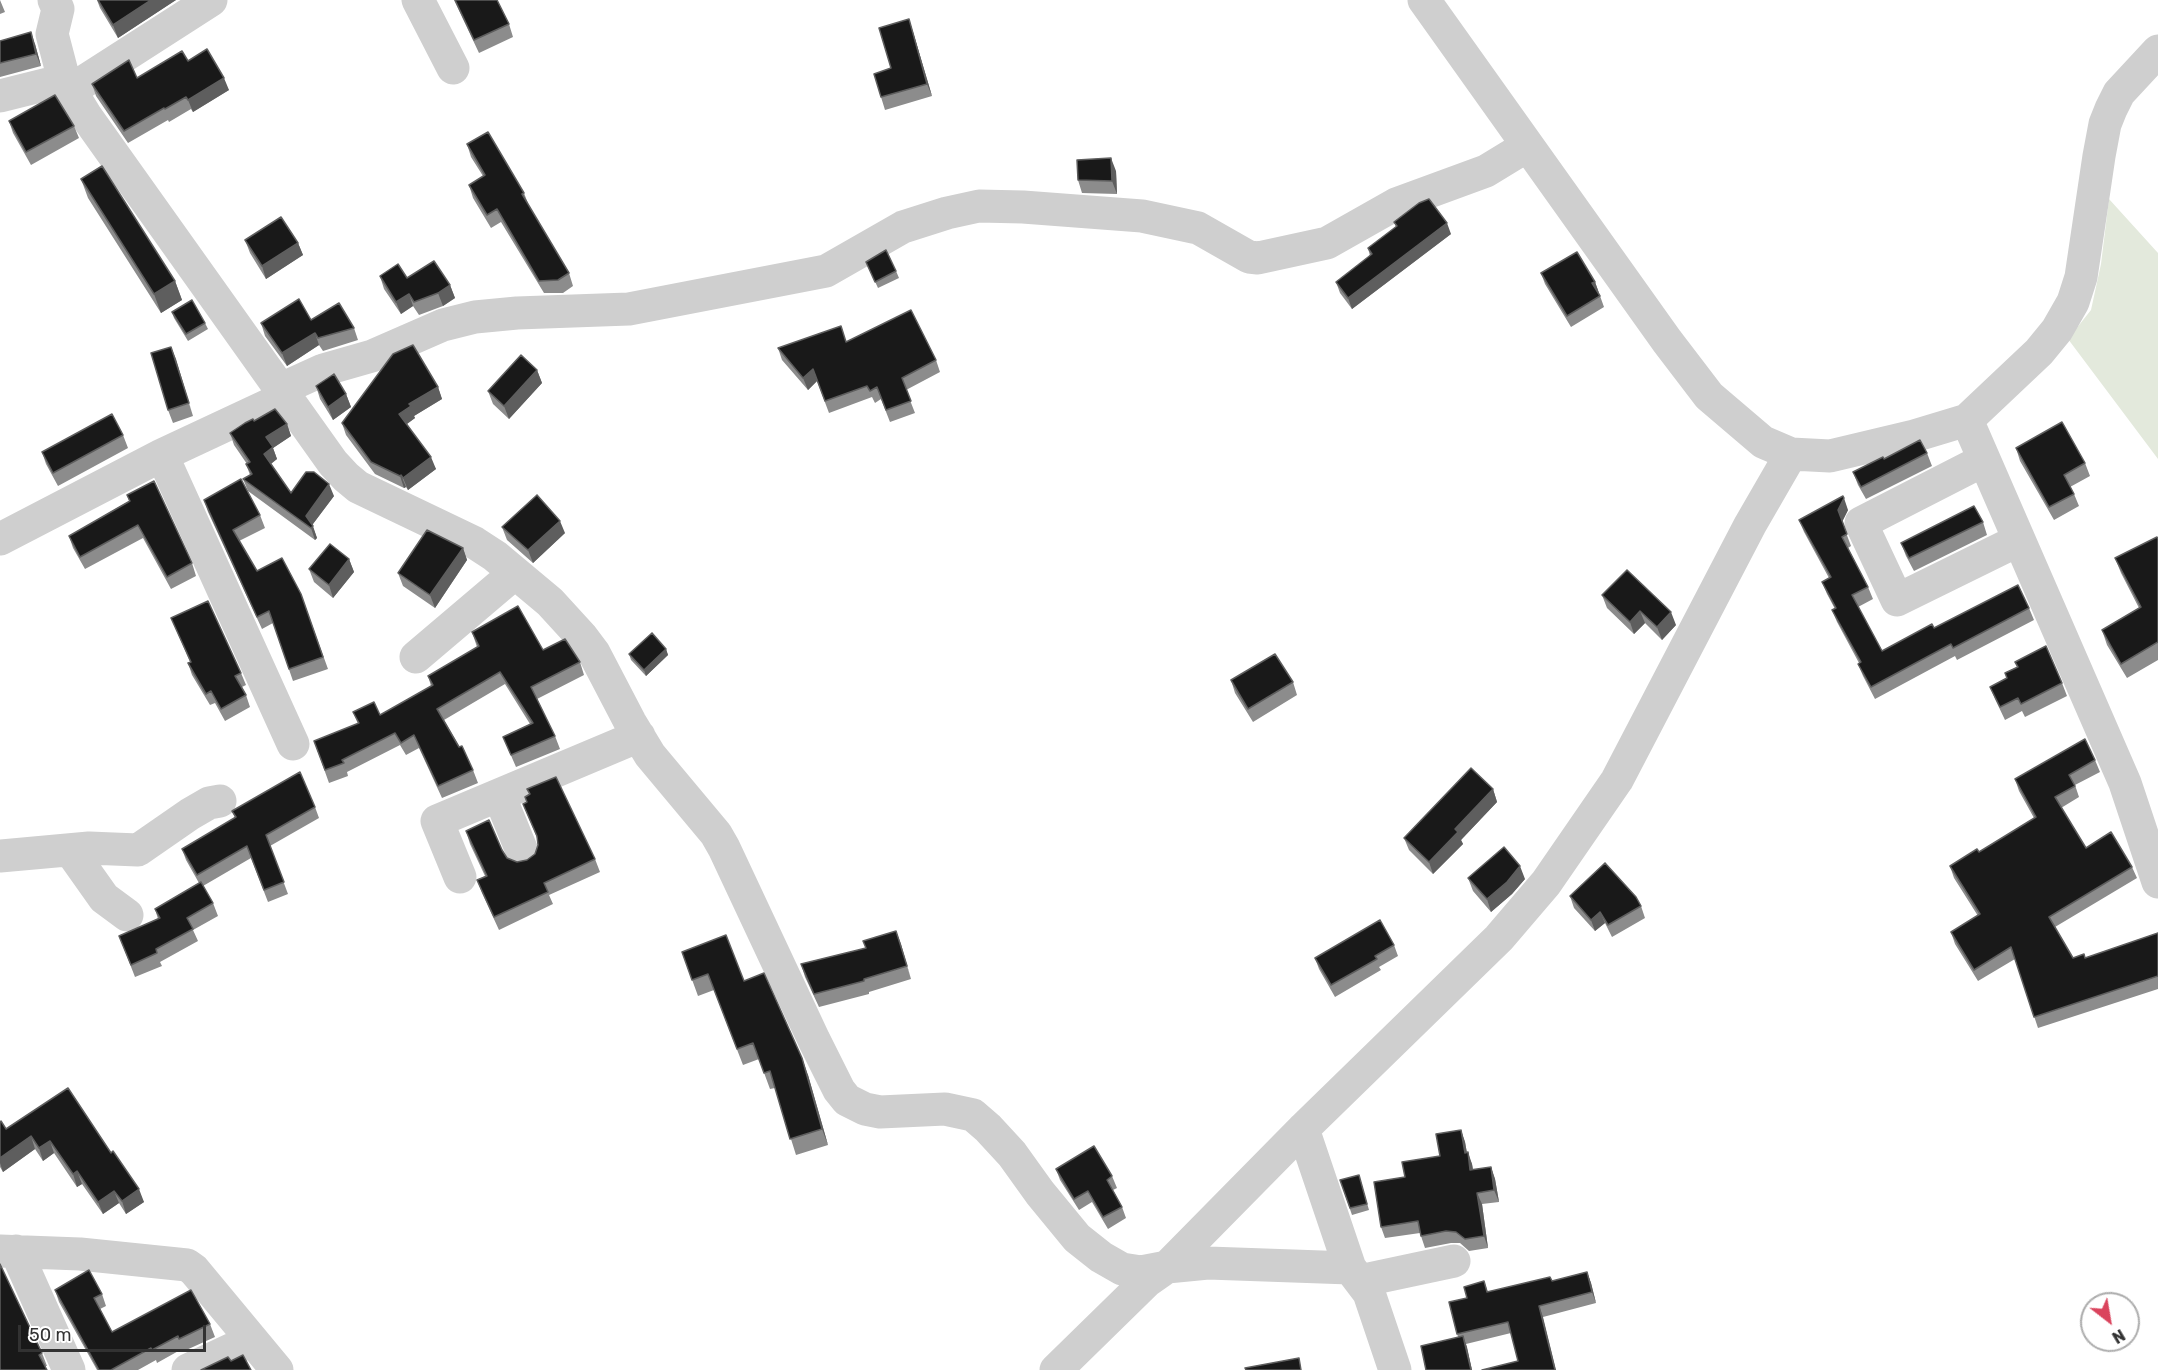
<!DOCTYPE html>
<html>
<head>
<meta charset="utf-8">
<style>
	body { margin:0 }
	#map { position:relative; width:2158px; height:1370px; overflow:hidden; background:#fff; font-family:Rubik,sans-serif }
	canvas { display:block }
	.north { position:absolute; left:2080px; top:1292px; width:60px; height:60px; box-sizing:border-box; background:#fff; border:2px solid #adadad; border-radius:50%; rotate:149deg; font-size:16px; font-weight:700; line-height:24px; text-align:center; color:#323232 }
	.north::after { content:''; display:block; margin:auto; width:21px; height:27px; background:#da445d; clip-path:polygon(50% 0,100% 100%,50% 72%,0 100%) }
	.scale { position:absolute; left:18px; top:1325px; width:188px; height:27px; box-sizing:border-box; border:3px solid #323232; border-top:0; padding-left:8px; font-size:18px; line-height:21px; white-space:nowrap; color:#323232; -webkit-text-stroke:4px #fff; paint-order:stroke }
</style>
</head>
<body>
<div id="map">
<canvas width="2158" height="1370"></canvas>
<div class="north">N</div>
<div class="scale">50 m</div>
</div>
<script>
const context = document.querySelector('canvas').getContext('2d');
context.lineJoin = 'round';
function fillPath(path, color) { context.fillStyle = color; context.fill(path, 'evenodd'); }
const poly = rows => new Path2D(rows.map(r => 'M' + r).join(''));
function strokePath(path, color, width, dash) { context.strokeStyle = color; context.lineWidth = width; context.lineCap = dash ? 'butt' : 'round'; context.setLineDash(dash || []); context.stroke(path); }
const green = poly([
	[2109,199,2158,253,2158,459,2068,339,2091,310,2101,264]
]);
const minor = poly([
	[54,0,58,9,52,34,64,80,86,116,333,463,346,477,358,487,475,543,495,556,550,602,582,637,594,653,630,722,650,755,716,834,724,848,814,1040,839,1090,847,1100,865,1109,880,1112,945,1109,973,1115,988,1128,1012,1154,1040,1193,1077,1238,1101,1257,1122,1269,1141,1272,1167,1267,1208,1263,1350,1268,1369,1293,1395,1370],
	[418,0,453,68],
	[1424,0,1667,341,1709,396,1763,442,1791,454,1830,456,1914,436,1967,420,2039,352,2057,330,2073,302,2081,277,2099,156,2105,124,2111,109,2119,93,2158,51],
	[71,90,211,0],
	[0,96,64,80],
	[279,390,323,370,372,356,443,325,475,317,517,313,629,309,826,271,903,227,947,213,979,206,1023,207,1142,216,1198,228,1249,257,1258,258,1327,243,1396,204,1486,171,1527,146],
	[1967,420,2125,783,2158,882],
	[162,455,293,744],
	[1984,460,1861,523,1897,600,2019,540],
	[0,539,162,455,286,397],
	[416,657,515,573],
	[499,795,524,856],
	[70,850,104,898,127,915],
	[0,856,89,848,138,850,190,814,209,803,220,801],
	[460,877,437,821,639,736],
	[1303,1129,1350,1268],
	[0,1251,80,1254,187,1265,194,1270,277,1370],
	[16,1251,69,1370],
	[1360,1281,1454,1261],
	[188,1370,252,1340],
	[1056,1370,1147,1281,1167,1267,1303,1129,1499,938,1546,883,1617,780,1750,525,1791,454]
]);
const wall = poly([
	[0,0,5,12,0,14],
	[97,0,176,0,118,38,100,8],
	[454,0,497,0,509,24,513,37,479,53],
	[913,32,932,96,885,110,881,97,891,68],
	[0,41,35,44,41,66,0,77],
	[188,61,229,90,193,112,191,109,169,122,168,120,128,143,96,96,92,84,137,78],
	[9,121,74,126,79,138,31,165,13,133],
	[467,144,524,193,529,206,569,273,573,286,563,293,544,293,501,222,491,228,473,198,469,185,483,176,471,157],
	[1116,171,1117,194,1082,193,1078,180],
	[81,179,175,281,182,300,161,313,88,198],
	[1394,222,1451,234,1352,309,1340,293,1336,282,1370,256,1368,248,1396,227],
	[245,240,298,243,303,255,266,279,250,253],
	[866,262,896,271,899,278,878,288],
	[1541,273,1595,282,1604,307,1571,327,1545,284],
	[380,276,407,278,450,285,455,298,443,306,419,315,413,306,401,314,384,289],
	[172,312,205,323,208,329,188,341,174,318],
	[311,320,354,328,358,340,323,351,319,345,287,366,265,336,261,323],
	[846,342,936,360,940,372,906,390,915,413,890,422,881,399,875,403,872,397,829,413,817,381,808,390,782,360,778,348],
	[171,347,193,416,173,423,168,410],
	[537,370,542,383,509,419,493,404,488,391],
	[316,386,346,394,351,407,333,420,320,399],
	[438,387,442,399,414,416,415,418,407,424,436,469,408,490,406,487,404,488,375,474,346,435,342,423],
	[254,421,287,424,291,436,273,448,277,459,271,464,291,493,334,496,312,525,317,538,315,540,248,491,243,479,250,475,246,464,247,464,234,445,230,433],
	[123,435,128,448,58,486,46,464,42,452],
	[2016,448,2085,463,2090,476,2070,487,2074,494,2079,506,2054,520,2020,461],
	[1927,453,1932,466,1866,499,1858,485,1853,472,1884,459],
	[127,495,192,563,196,576,171,589,143,538,85,569,73,548,69,536,129,501],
	[204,500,260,515,265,528,239,541,257,571,301,594,328,669,293,681,273,623,262,629,208,512],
	[1848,510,1842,522,1851,546,1848,548,1868,587,1873,599,1858,607,1882,651,1934,628,2029,608,2034,620,1957,660,1955,656,1875,699,1863,676,1858,664,1859,663,1837,622,1832,610,1835,609,1827,594,1822,582,1829,578,1804,532,1799,520],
	[1983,522,1987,535,1914,571,1906,556,1901,543],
	[502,527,565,533,533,563,507,540],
	[2158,539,2158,660,2127,678,2107,645,2102,630,2139,608,2121,573,2115,558],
	[463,548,467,560,435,608,403,586,398,573],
	[349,559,354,572,333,598,314,582,309,569],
	[1602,595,1676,625,1662,640,1645,623,1634,634,1607,608],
	[171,618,241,673,246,685,242,687,246,695,250,707,225,721,215,703,210,705,192,675,188,663,190,662],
	[472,632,543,650,580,662,584,675,537,699,555,736,560,749,516,767,503,737,530,724,505,684,444,720,473,770,478,783,442,798,419,748,406,755,400,745,347,772,348,776,329,783,314,741,358,724,353,712,380,715,431,686,428,676,477,647],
	[666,649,668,655,646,676,631,660,629,654],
	[2015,662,2062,683,2067,696,2025,717,2022,711,2005,720,1995,699,1990,687,2007,678,2005,673,2017,667],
	[1231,680,1293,682,1297,695,1253,722,1235,693],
	[2095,760,2100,772,2075,785,2079,797,2061,808,2086,848,2132,867,2137,878,2055,927,2073,958,2085,958,2158,933,2158,989,2038,1028,2015,959,1978,981,1955,944,1951,932,1978,916,1954,878,1950,866,1979,852,2034,818,2019,791,2015,779],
	[527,789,595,859,600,872,549,895,553,904,499,930,482,893,477,880,485,876,470,844,466,831,502,850,507,858,517,862,527,860,535,854,538,845,537,838,523,804,527,802,525,797,530,795],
	[1493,789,1497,802,1461,840,1463,844,1433,874,1409,850,1404,838],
	[315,807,319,818,270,846,288,894,268,902,251,858,203,886,213,903,218,916,193,930,198,941,160,962,162,966,135,977,119,936,158,919,155,909,199,883,186,860,182,849,235,818,232,811],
	[1468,878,1525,879,1512,894,1491,912,1473,891],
	[1570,896,1641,906,1645,918,1612,937,1605,923,1595,931,1574,908],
	[896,931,911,979,869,992,869,994,819,1007,805,977,801,964,866,948],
	[1394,945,1398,956,1379,967,1381,970,1335,997,1319,969,1315,958],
	[682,952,744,981,808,1075,828,1145,796,1155,775,1088,770,1089,759,1059,743,1065,714,990,698,996],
	[68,1088,144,1202,126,1214,119,1203,103,1214,82,1184,77,1187,54,1153,43,1161,35,1149,3,1172,0,1167,0,1122,6,1129],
	[1461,1130,1465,1142,1467,1153,1472,1164,1473,1170,1491,1167,1495,1179,1499,1202,1482,1204,1488,1248,1469,1251,1460,1243,1451,1243,1425,1248,1420,1233,1385,1238,1381,1227,1405,1177,1440,1156],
	[1056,1169,1112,1176,1117,1188,1113,1190,1122,1207,1126,1218,1108,1229,1092,1202,1079,1210,1060,1180],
	[1359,1175,1369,1210,1352,1215,1340,1180],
	[0,1264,42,1353,47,1366,45,1366,47,1370,0,1370],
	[1587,1272,1591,1283,1596,1303,1543,1317,1518,1361,1511,1333,1466,1344,1472,1370,1458,1337,1449,1302,1467,1298,1484,1281,1488,1292,1552,1281],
	[55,1290,102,1294,106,1306,100,1309,112,1332,210,1324,215,1337,184,1351,182,1349,157,1363,156,1360,138,1370,97,1370,59,1302]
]);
const shadedWall = poly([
	[151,0,176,0,118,38,113,25],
	[909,19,913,32,932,96,927,84],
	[31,32,35,44,41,66,36,54],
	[224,78,229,90,193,112,188,100],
	[1111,158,1116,171,1117,194,1112,181],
	[1447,223,1451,234,1352,309,1348,298],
	[298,243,303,255,266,279,262,266],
	[175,281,182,300,161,313,154,294],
	[1595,282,1599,293,1592,283],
	[450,285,455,298,443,306,438,293],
	[409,294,413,306,401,314,396,302],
	[315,333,319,345,287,366,282,353],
	[171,347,176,359,193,416,189,403],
	[813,369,817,381,808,390,803,378],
	[537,370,542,383,509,419,504,406],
	[438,387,442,399,414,416,415,418,404,426,399,414,409,404],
	[346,394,351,407,333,420,328,407],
	[287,424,291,436,273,448,277,459,268,466,264,454,266,437],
	[431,457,436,469,408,490,403,478],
	[401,475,406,487,404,488,400,476],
	[329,484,334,496,310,528,306,516],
	[1844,498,1848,510,1842,522,1838,510],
	[560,521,565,533,533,563,528,550],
	[313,526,317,538,315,540,311,528],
	[463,548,467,560,435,608,430,595],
	[349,559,354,572,333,598,329,585],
	[1640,611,1645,623,1634,634,1630,622],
	[1671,612,1676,625,1662,640,1657,627],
	[666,649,668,655,646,676,644,670],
	[1493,789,1497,802,1461,840,1463,844,1433,874,1429,862,1455,829],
	[1520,866,1525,879,1512,894,1491,912,1487,899],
	[1600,912,1605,923,1595,931,1591,920],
	[896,931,901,944,911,979,907,966],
	[802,1058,808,1075,828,1145,822,1129],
	[1461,1130,1465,1142,1469,1165,1465,1153],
	[31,1136,35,1149,3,1172,0,1163,0,1158],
	[50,1141,54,1153,43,1161,39,1148],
	[1468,1152,1472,1164,1475,1182,1470,1170],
	[1491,1167,1495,1179,1499,1202,1494,1190],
	[77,1171,82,1184,77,1187,73,1174],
	[139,1189,144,1202,126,1214,122,1201],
	[114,1191,119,1203,103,1214,98,1202],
	[1477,1193,1482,1204,1488,1248,1484,1236],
	[1587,1272,1591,1283,1596,1303,1592,1292],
	[1539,1306,1543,1317,1556,1370,1555,1370],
	[1463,1336,1467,1347,1472,1370,1471,1370]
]);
const building = poly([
	[98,0,151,0,113,25,98,0],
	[455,0,497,0,509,24,474,40,455,0],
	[909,19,927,84,881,97,874,74,891,68,879,28,909,19],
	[31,32,36,54,0,63,0,41,31,32],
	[207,49,224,78,188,100,186,97,165,109,164,108,124,131,92,84,129,60,137,78,182,51,188,61,207,49],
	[55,95,74,126,26,152,9,121,55,95],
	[488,132,524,193,522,194,569,273,558,280,539,281,497,209,487,215,469,185,485,175,467,144,488,132],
	[1111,158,1112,181,1078,180,1077,160,1111,158],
	[102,166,175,281,154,294,81,179,102,166],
	[1429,199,1447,223,1348,298,1336,282,1372,254,1368,248,1397,226,1394,222,1419,203,1429,199],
	[281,217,298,243,262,266,245,240,281,217],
	[886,250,896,271,875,282,866,262,886,250],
	[1577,252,1595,282,1592,283,1600,296,1567,316,1541,273,1577,252],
	[434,261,450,285,438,293,414,302,409,294,396,302,380,276,398,264,407,278,434,261],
	[299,299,311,320,339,303,354,328,318,338,315,333,282,353,261,323,299,299],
	[192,300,205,323,186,334,172,312,192,300],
	[911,310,936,360,902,378,911,401,886,410,877,387,870,391,867,386,825,401,813,369,803,378,778,348,841,326,846,342,911,310],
	[413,345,438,387,409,404,411,406,399,414,431,457,403,478,401,475,400,476,371,462,342,423,393,354,413,345],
	[171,347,189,403,168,410,151,353,171,347],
	[521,355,537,370,504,406,488,391,521,355],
	[334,374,346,394,328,407,316,386,334,374],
	[275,409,287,424,266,437,273,447,264,454,291,493,306,472,314,472,329,484,306,516,313,526,311,528,243,479,252,474,246,464,250,462,230,433,245,423,253,419,254,421,275,409],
	[112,414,123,435,53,473,42,452,112,414],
	[2062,422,2085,463,2064,475,2074,494,2049,507,2016,448,2062,422],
	[1920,440,1927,453,1861,487,1853,472,1883,457,1884,459,1920,440],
	[241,479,260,515,233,530,257,571,282,558,301,594,323,657,289,669,269,611,257,617,204,500,241,479],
	[154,481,192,563,167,577,138,525,80,557,69,536,130,501,127,495,154,481],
	[537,495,560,521,528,550,502,527,537,495],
	[1843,496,1844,498,1838,510,1847,534,1842,537,1868,587,1852,595,1882,651,1932,624,1934,628,2018,585,2029,608,1953,648,1951,644,1871,687,1858,664,1861,662,1832,610,1836,608,1822,582,1831,577,1799,520,1843,496],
	[1974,506,1983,522,1909,558,1901,543,1974,506],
	[427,530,463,548,430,595,398,573,427,530],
	[2157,537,2158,539,2158,642,2121,664,2102,630,2141,607,2115,558,2157,537],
	[330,544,349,559,329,585,309,569,330,544],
	[1627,570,1671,612,1657,627,1640,611,1630,622,1602,595,1627,570],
	[208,601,241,673,235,676,246,695,221,709,211,691,206,694,188,663,191,662,171,618,208,601],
	[518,606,543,650,565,639,580,662,531,687,555,736,511,755,503,737,533,723,500,672,437,709,459,747,462,746,473,770,438,786,414,735,401,743,395,733,342,760,344,763,325,770,314,741,359,723,353,712,374,702,380,715,433,685,428,676,479,646,472,632,518,606],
	[652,633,666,649,644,670,629,654,652,633],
	[2046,646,2062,683,2021,704,2018,698,2000,707,1990,687,2007,678,2005,673,2018,667,2015,662,2046,646],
	[1275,654,1293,682,1248,709,1231,680,1275,654],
	[2085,739,2095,760,2069,775,2075,786,2055,797,2086,848,2111,832,2132,867,2049,917,2073,958,2084,954,2085,958,2158,933,2158,976,2034,1017,2011,947,1974,970,1951,932,1980,914,1950,866,1977,849,1979,852,2036,817,2015,779,2085,739],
	[1471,768,1493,789,1455,829,1458,832,1429,862,1404,838,1471,768],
	[300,772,315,807,266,835,284,882,264,890,247,846,197,875,182,849,236,817,232,811,300,772],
	[556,777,595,859,544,883,548,892,494,917,477,880,487,876,466,831,489,820,502,850,507,858,517,862,527,860,535,854,538,845,537,836,523,804,527,802,525,797,530,794,527,789,556,777],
	[1504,847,1520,866,1507,882,1487,899,1468,878,1504,847],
	[1605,863,1636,897,1641,906,1608,925,1600,912,1591,920,1570,896,1605,863],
	[201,882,213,903,187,918,193,929,156,949,157,953,131,965,119,936,160,918,155,909,201,882],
	[1380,920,1394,945,1375,956,1377,959,1331,985,1315,958,1380,920],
	[896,931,907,966,864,979,864,981,814,994,801,964,866,948,863,941,896,931],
	[726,935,744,981,764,973,802,1058,822,1129,790,1139,770,1071,764,1073,753,1043,737,1049,708,974,692,980,682,952,726,935],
	[68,1088,111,1153,113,1151,139,1189,122,1201,114,1191,98,1202,77,1171,73,1174,50,1141,39,1148,31,1136,0,1158,0,1122,1,1121,6,1129,68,1088],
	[1461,1130,1465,1153,1468,1152,1470,1170,1491,1167,1494,1190,1477,1193,1484,1236,1465,1239,1456,1232,1446,1231,1421,1236,1418,1221,1381,1227,1374,1182,1405,1177,1402,1162,1440,1156,1436,1134,1461,1130],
	[1094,1146,1112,1176,1107,1180,1122,1207,1103,1217,1088,1191,1074,1199,1056,1169,1094,1146],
	[1359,1175,1367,1204,1350,1208,1340,1180,1359,1175],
	[0,1264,42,1353,39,1355,47,1370,1,1370,0,1369,0,1264],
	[89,1270,102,1294,94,1298,112,1332,191,1290,210,1324,179,1339,178,1336,152,1350,151,1348,111,1370,99,1370,55,1290,89,1270],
	[1587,1272,1592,1292,1539,1306,1555,1370,1482,1370,1518,1361,1508,1322,1457,1334,1449,1302,1467,1298,1464,1287,1484,1281,1487,1292,1550,1277,1552,1281,1587,1272],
	[1463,1336,1471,1370,1426,1370,1421,1346,1463,1336],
	[243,1355,251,1370,201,1370,228,1357,231,1361,243,1355],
	[1299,1358,1301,1370,1246,1370,1245,1368,1299,1358]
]);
fillPath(green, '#e3e9dc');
strokePath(minor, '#cfcfcf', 33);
fillPath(wall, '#8c8c8c');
fillPath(shadedWall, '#5e5e5e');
fillPath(building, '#191919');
strokePath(building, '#5e5e5e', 1.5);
</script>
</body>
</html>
